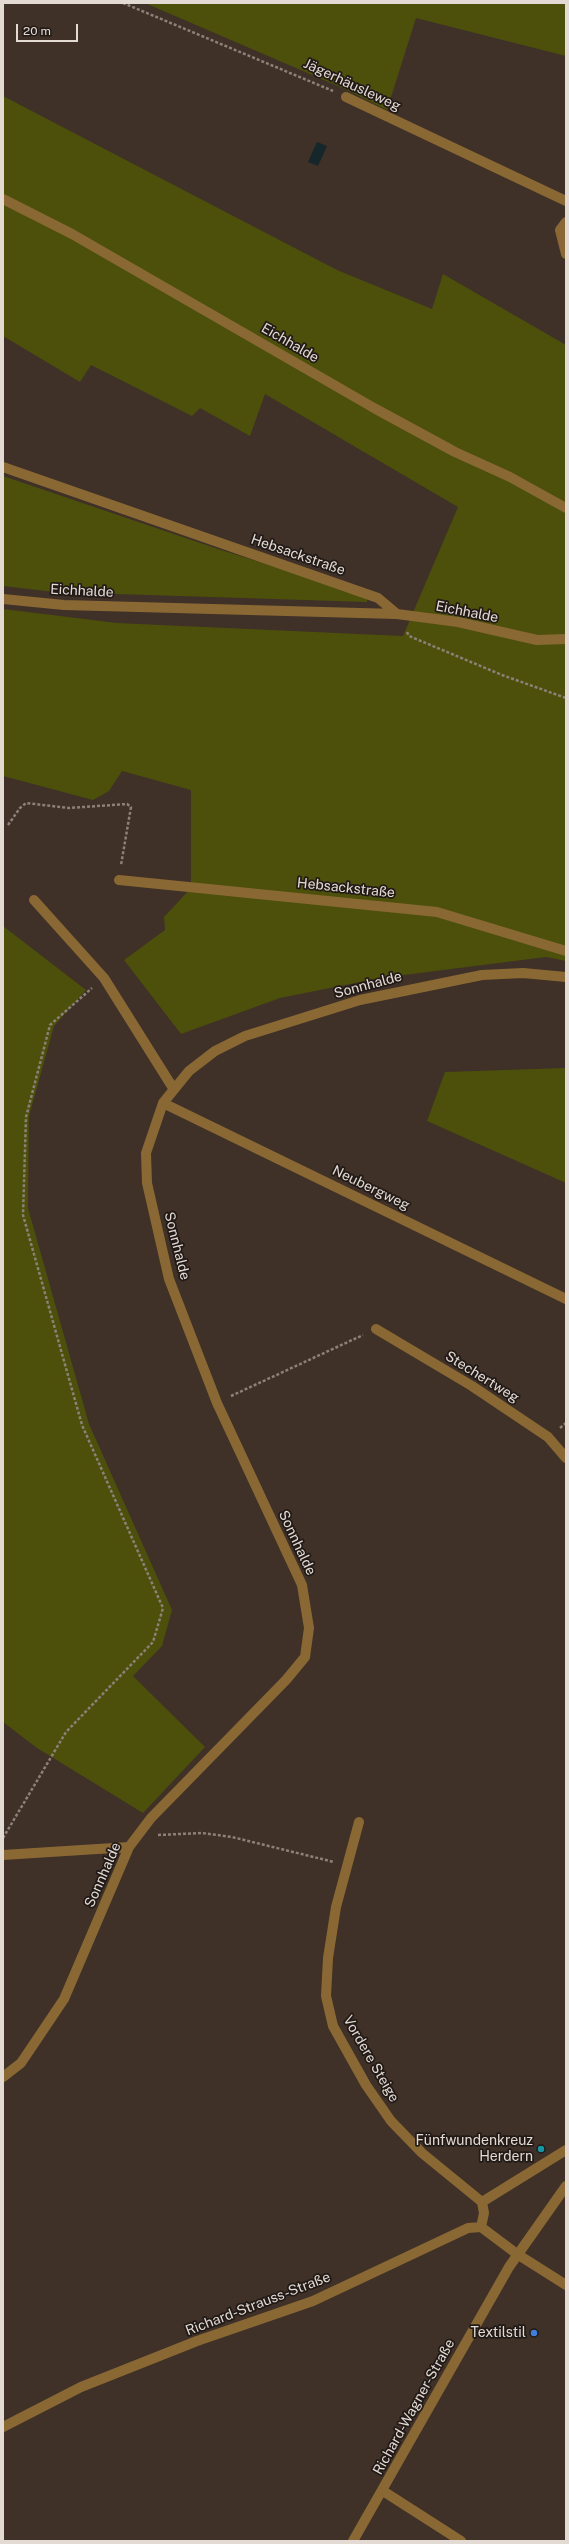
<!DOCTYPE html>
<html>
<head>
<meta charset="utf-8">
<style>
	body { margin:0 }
	#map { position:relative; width:569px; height:2544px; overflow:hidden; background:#3f3028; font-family:"Public Sans",sans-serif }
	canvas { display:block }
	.frame { position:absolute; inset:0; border:4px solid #e3dad4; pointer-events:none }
	.scale { position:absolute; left:16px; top:24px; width:62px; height:18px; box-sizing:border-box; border:2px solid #e3dad4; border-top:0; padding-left:5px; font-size:12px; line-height:14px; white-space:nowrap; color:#e3dad4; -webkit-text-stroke:3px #211a16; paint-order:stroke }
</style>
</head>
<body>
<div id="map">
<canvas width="569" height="2544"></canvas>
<div class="frame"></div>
<div class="scale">20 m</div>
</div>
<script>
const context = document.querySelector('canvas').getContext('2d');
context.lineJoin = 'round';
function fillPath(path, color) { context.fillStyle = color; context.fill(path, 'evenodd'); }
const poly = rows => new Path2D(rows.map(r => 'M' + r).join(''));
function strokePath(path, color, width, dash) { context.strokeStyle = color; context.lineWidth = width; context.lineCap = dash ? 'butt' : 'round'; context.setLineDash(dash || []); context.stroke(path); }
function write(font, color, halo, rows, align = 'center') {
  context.font = font + ' "Public Sans",sans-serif'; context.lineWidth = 3.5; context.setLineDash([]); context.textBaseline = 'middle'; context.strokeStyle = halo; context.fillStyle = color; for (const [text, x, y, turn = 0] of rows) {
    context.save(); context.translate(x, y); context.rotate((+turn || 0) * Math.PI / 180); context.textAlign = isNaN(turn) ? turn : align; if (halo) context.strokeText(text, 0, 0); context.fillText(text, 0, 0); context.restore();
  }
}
const green = poly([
	[145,3,566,3,566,56,416,18,387,110,347,90],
	[3,96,337,270,432,309,443,274,566,345,566,961,546,957,380,978,280,998,181,1034,124,960,165,930,164,917,191,888,191,790,122,771,109,791,93,800,3,776,3,609,117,623,403,636,458,507,265,394,250,436,200,408,192,416,91,365,80,382,3,336],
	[3,476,215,548,367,596,367,602,54,592,3,586],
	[3,926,86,990,54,1026,29,1116,28,1208,89,1424,172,1610,162,1646,133,1676,205,1747,143,1813,37,1748,3,1722],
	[566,1068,566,1183,427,1121,445,1072]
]);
const water = poly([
	[317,142,327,146,318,166,308,162]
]);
const path = poly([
	[123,3,333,91],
	[407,632,409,636,502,675,566,698],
	[8,825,20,808,26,803,69,808,127,804,131,807,121,865],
	[231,1396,363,1335],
	[560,1428,566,1423],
	[158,1835,202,1833,232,1837,334,1862],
	[3,1838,66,1732,153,1642,163,1608,82,1425,23,1215,26,1117,50,1025,92,988]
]);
const minor = poly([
	[346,97,566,201],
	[3,199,72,234,374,408,455,452,510,477,566,508],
	[566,222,560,230,566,254],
	[3,467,378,598,397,614],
	[3,599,64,605,397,614,458,622,537,640,566,639],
	[119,880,437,912,566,951],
	[34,900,104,978,173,1088],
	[163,1103,566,1299],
	[376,1329,472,1386,548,1437,566,1458],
	[359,1822,336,1907,328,1958,326,1996,333,2026,366,2085,391,2121,422,2153,482,2202,484,2213,481,2227],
	[3,1855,129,1847],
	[3,2077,21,2063,64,1999,129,1847,151,1818,286,1680,305,1657,309,1628,302,1585,217,1403,169,1279,147,1183,146,1153,163,1103,189,1071,215,1051,245,1036,360,1000,482,975,523,973,566,977],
	[482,2202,566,2150],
	[3,2427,81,2387,197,2341,313,2301,468,2228,481,2227,517,2254,566,2285],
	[383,2491,461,2541],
	[353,2541,509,2267,566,2186]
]);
const markers = [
	[541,2149,4,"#0f9aa8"],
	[534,2333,4,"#3f7fe0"]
];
const streetNames = [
	["Jägerhäusleweg",352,85,25],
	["Eichhalde",290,343,30],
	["Hebsackstraße",298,555,19],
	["Eichhalde",82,591,3],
	["Eichhalde",467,612,11],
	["Hebsackstraße",346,888,6],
	["Sonnhalde",368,985,-15],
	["Neubergweg",371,1188,26],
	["Sonnhalde",177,1246,76],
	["Stechertweg",482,1377,32],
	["Sonnhalde",297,1543,65],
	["Sonnhalde",103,1875,-66],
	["Vordere Steige",371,2059,60],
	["Richard-Strauss-Straße",258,2304,-21],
	["Richard-Wagner-Straße",414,2407,-61]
];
const poiNames = [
	["Fünfwundenkreuz",533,2141],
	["Herdern",533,2157],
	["Textilstil",526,2333]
];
fillPath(green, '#4c500b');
fillPath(water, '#16272b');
strokePath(path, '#8c8079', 2.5, [3, 2]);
strokePath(minor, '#896833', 10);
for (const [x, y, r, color] of markers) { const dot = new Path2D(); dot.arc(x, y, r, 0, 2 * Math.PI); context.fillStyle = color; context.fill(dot); strokePath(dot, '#211a16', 1.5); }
write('14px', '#e3dad4', '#211a16', streetNames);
write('14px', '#e3dad4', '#211a16', poiNames, 'right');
</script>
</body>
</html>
